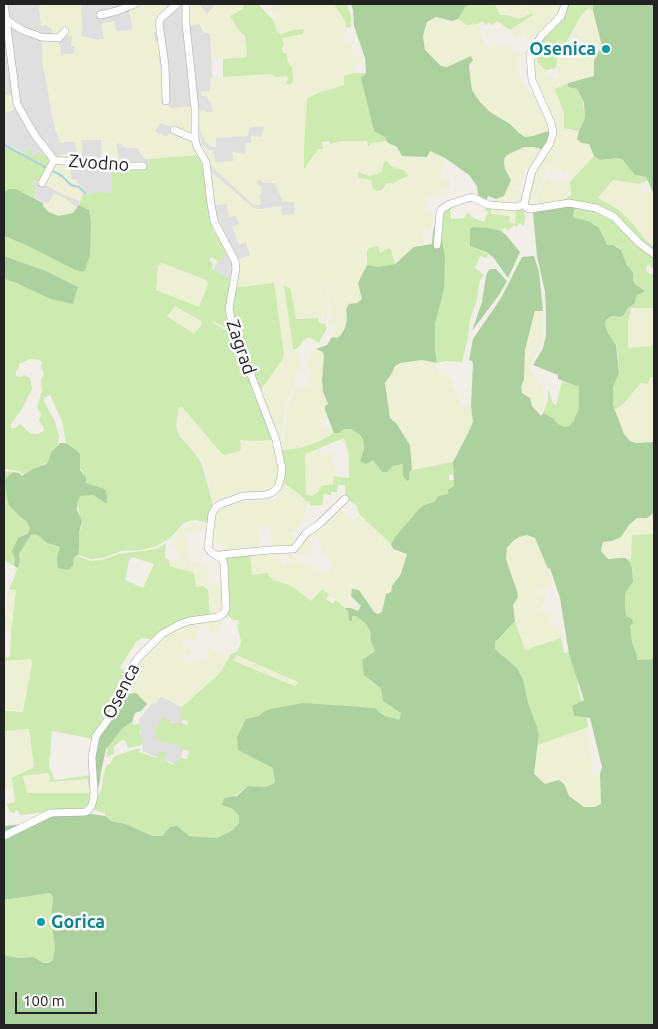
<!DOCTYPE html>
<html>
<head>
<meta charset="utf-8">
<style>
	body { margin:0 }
	#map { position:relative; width:658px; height:1029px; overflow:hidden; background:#f2efe9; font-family:Ubuntu,sans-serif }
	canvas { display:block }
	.frame { position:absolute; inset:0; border:5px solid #222; pointer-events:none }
	.scale { position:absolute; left:15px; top:992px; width:82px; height:22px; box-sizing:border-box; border:2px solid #222; border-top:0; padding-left:6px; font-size:15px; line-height:18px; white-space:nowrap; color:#222; -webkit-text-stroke:4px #fff; paint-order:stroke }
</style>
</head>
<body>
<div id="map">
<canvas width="658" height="1029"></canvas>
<div class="frame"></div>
<div class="scale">100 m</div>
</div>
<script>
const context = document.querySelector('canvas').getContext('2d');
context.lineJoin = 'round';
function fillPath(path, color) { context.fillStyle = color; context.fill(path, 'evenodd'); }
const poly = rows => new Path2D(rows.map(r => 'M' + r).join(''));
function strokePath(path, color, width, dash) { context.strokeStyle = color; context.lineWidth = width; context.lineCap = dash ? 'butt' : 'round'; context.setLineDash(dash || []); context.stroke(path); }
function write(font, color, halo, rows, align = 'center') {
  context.font = font + ' Ubuntu,sans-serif'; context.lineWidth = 5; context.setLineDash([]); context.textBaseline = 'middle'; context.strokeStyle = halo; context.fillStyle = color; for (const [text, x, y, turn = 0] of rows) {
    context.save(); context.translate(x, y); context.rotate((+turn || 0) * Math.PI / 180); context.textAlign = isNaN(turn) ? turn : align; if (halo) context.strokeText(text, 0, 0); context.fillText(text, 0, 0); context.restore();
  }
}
const residential = poly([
	[4,4,44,4,39,7,46,25,61,35,72,35,75,46,74,54,60,56,51,112,60,143,81,140,101,140,121,143,125,148,138,148,143,157,148,159,149,167,112,168,112,191,109,193,94,192,93,196,80,201,78,208,55,194,48,204,34,198,36,187,32,184,50,159,39,151,34,158,12,147,4,148,4,113,14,96,11,97,5,95,4,90],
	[81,4,142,4,129,11,134,29,116,32,104,39,97,40,82,36],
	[165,4,216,4,209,13,214,109,245,123,267,121,255,179,283,169,302,216,253,256,239,260,235,281,213,270,224,249,213,226,203,163,171,133,166,137,134,123,139,110,148,115,167,105,163,67,160,68,153,32,168,9],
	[160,695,186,703,182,724,169,722,185,742,179,765,143,752,139,719]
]);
const farmland = poly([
	[47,4,63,4,63,6,68,4,81,4,82,36,97,40,104,39,101,24,114,21,117,32,133,29,129,11,142,4,165,4,168,9,157,32,153,32,155,41,159,41,162,55,158,56,160,68,164,67,165,99,167,105,171,108,193,106,192,135,160,123,155,131,166,137,175,132,192,139,199,155,148,159,143,157,138,148,125,148,121,143,116,144,120,164,102,164,101,140,82,140,82,161,58,159,56,156,77,152,75,142,70,142,69,141,60,143,55,129,42,61,42,38,56,40,61,47,61,56,64,56,65,54,74,54,75,46,71,46,72,36,61,35,52,37,52,28,46,25,41,26,39,7],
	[189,4,200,5,207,14,216,4,244,4,243,9,235,13,239,31,246,40,246,57,213,59,211,33,204,33,199,24,187,26],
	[275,4,334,4,346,23,346,28,342,31,346,44,352,43,353,57,361,56,363,64,354,64,354,73,349,76,344,85,318,93,304,146,306,168,318,149,323,149,323,145,342,141,367,141,367,147,369,147,372,143,388,141,388,143,397,147,402,156,426,157,430,151,445,158,440,180,450,180,450,188,443,189,445,196,428,196,426,212,435,214,429,231,424,230,422,244,414,247,401,260,395,264,391,250,380,253,367,250,367,265,358,283,362,299,357,303,352,303,346,309,347,319,345,328,337,338,332,337,337,328,330,324,331,313,327,289,330,285,336,281,336,280,326,287,328,306,327,323,325,321,324,315,318,316,318,318,296,320,291,289,285,286,293,348,297,349,302,366,294,378,295,382,286,403,281,437,280,438,277,437,258,394,282,360,284,354,259,284,240,287,235,287,239,272,236,261,250,255,246,242,239,245,232,227,239,224,236,216,229,217,227,204,213,206,209,170,254,208,260,209,281,206,282,215,294,214,294,202,283,202,275,183,263,183,260,180,257,182,257,184,261,186,262,193,259,196,261,202,260,205,255,205,250,202,209,164,200,149,198,139,198,128,202,144,209,150,213,150,215,162,233,161,233,152,245,154,246,143,251,143,251,136,261,137,264,127,257,126,249,128,248,136,216,138,216,147,212,147,205,142,198,122,197,111,205,110,206,112,212,112,211,102,209,102,207,96,202,96,200,92,210,91,210,77,273,74,275,77,287,76,289,85,292,67,288,62,286,53,283,54,282,48,284,44,282,38,298,35,298,29,281,34,277,32,273,19,276,15,268,8,276,6],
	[384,162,408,176,400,179,396,182,386,184,382,190,371,180,359,178,362,172,369,176,380,173,382,171],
	[495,4,525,4,526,6,530,4,563,4,554,21,529,40,524,33,515,38,510,30,533,16,531,13,519,19,507,15,499,15],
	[588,8,593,11,602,46,594,60,594,76,568,83,556,89,564,113,564,128,579,131,577,139,581,143,589,144,594,156,572,180,568,175,570,173,567,170,564,173,559,168,557,170,553,167,550,169,545,165,543,167,546,170,530,208,527,205,533,172,553,141,545,100,539,87,536,86,534,80,533,53,536,65,537,62,539,63,546,70,548,78,558,77,557,59],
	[436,17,452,21,458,19,467,25,478,24,481,29,479,31,486,46,497,47,501,44,504,45,526,57,517,57,518,70,524,86,529,92,533,92,537,99,534,101,536,105,540,104,551,131,545,132,533,136,525,137,519,133,510,124,490,112,480,102,472,90,470,75,471,56,447,67,441,66,433,59,425,50,423,36,427,22],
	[4,90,5,95,10,94,11,97,15,96,14,110,4,113],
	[524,147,533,147,540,148,544,152,532,166,524,168,522,185,515,185,514,189,525,193,522,205,497,203,496,199,504,196,510,176,505,169,504,162,505,157,509,154],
	[55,163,71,164,71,179,78,180,77,182,85,191,80,201,62,194,46,185,45,182],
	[546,177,548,177,558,185,565,179,570,182,571,195,562,201,533,208],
	[613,180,639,184,644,193,652,189,654,194,654,247,618,209,598,198],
	[54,194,61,196,78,208,73,213,58,216,49,212,43,206,43,203,48,204],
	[491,208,516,210,515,224,509,223,510,216,491,214],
	[162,263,206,280,208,284,199,307,156,290,158,265],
	[175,306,201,321,202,323,194,334,167,315],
	[630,308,654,308,654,342,652,346,628,349,628,322],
	[535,311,543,311,543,338,531,365,531,370,540,383,545,394,544,405,539,415,527,396,522,393,521,387,524,379,525,350],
	[316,349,323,352,324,357,322,380,323,392,328,404,325,406,326,414,320,420,322,427,332,429,334,433,318,442,300,448,281,450,281,447,284,437,287,412,294,390,298,384,301,386,300,389,303,391,305,386,307,387,312,372,309,370,309,366,306,364,310,355],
	[422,360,434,363,441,375,448,373,453,383,452,385,460,399,461,406,471,406,473,422,467,435,453,462,412,470,410,445,396,423,390,418,385,383,392,373,395,366,400,363],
	[650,377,654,377,654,442,636,443,630,441,624,434,615,410,623,404,641,383],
	[182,407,223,455,237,452,241,448,240,440,244,439,249,441,274,440,281,467,276,492,246,497,216,508,203,461,191,446,181,436,176,426,179,408],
	[319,449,321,456,333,454,335,466,333,484,312,496,306,495,305,454],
	[284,483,299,494,306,501,304,520,294,533,289,533,289,535,294,535,293,544,288,545,288,549,273,547,270,526,257,528,261,549,220,555,210,550,224,549,223,542,209,543,214,515,217,511,242,502,273,500,277,497],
	[654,501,654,534,632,535,631,560,620,558,608,559,601,551,603,542,612,541,621,537,629,525,637,518,647,518,654,513],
	[341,508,351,522,360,515,391,544,393,549,407,554,401,574,392,586,391,592,386,594,382,612,378,614,351,596,353,598,351,602,357,606,359,603,361,606,358,611,351,608,345,608,322,589,311,601,284,583,273,580,269,576,252,575,250,554,283,550,277,556,285,566,291,561,286,554,289,552,301,560,300,561,308,569,313,565,319,574,324,571,327,574,331,571,330,568,333,567,321,548,318,541,321,539,319,535,309,539,313,549,311,552,306,554,300,554,296,549,302,538],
	[192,522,204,524,206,531,189,532,186,536,190,564,198,562,208,571,209,584,225,583,224,610,210,617,196,587,194,573,170,566,169,560,179,560,180,554,176,554,177,548,173,547,173,539,182,528],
	[527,535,535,538,554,586,539,589,540,595,547,594,541,610,553,615,548,619,554,628,559,625,564,637,525,650,515,621,513,605,518,597,517,591,506,559,507,548,512,542,519,537],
	[9,589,16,589,11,633,4,629],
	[223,619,215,640,215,636,210,636,210,626,198,625,198,640,183,641,183,648,191,648,191,654,183,655,184,662,209,659,208,649,213,649,213,651,220,652,220,654,231,654,220,673,182,707,162,697,159,698,156,704,149,702,147,704,136,693,122,695,133,668,169,632,185,624],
	[236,655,298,682,296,686,234,661],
	[31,659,30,674,23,712,4,711,4,661],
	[585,728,591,748,588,749,591,754,593,774,600,773,601,804,595,807,584,807,569,796,564,784,545,784,534,773,538,745],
	[29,729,34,768,12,778,12,789,4,790,4,731],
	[47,773,49,774,50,782,88,780,90,793,27,793,23,776]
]);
const grass = poly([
	[242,4,258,4,274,21,277,32,281,34,293,30,304,29,303,34,282,38,284,44,282,48,283,53,286,53,288,62,292,67,293,81,292,83,289,85,286,83,288,80,287,76,275,77,272,74,223,77,223,59,246,57,247,54,245,36,239,31,230,16,243,9,244,4],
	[334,4,347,4,351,16,351,27,346,28,346,23],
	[470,4,495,4,500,15,507,15,519,19,531,13,533,15,510,30,497,21,492,25,489,23,485,25,483,21,478,24,467,25,458,19,465,7],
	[568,4,593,4,593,11,588,8,581,16,557,59,556,68,546,70,537,62,536,50,543,36],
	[354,73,366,73,368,104,374,131,385,137,388,141,372,143,368,147,367,141,342,141,330,144,329,141,322,142,323,149,318,149,304,169,304,146,307,99,318,93,344,85,344,76],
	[568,83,568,87,577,89,583,103,585,118,579,131,564,128,564,113,555,89],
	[11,147,22,153,32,150,32,156,34,157,39,151,50,160,41,180,38,182,34,180,32,184,36,186,34,198,15,189,9,189,4,192,4,148],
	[199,155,203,162,213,231,220,235,225,248,225,256,219,262,211,257,209,260,213,264,212,269,232,280,231,330,210,320,218,326,232,334,243,364,274,440,249,441,240,440,241,448,240,451,223,455,182,407,179,408,176,426,180,437,190,447,201,462,213,504,214,510,208,523,195,520,189,521,184,523,170,538,157,546,142,550,121,551,103,558,91,559,78,555,79,532,82,526,77,504,80,495,93,495,105,503,107,502,107,494,105,489,86,484,84,474,79,467,79,454,76,450,66,443,62,421,50,395,44,398,44,401,54,419,59,436,58,444,51,452,49,461,24,475,19,471,4,469,4,279,14,282,51,298,73,304,78,287,46,271,4,256,4,236,26,245,75,270,83,272,89,210,79,205,84,193,93,195,93,191,109,193,112,191,112,168,149,167,148,159],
	[162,263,206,280,208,284,199,307,156,290,158,266],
	[175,306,201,321,202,324,194,334,167,316],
	[30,359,40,360,42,362,41,367,44,374,41,380,42,391,37,407,41,414,39,421,43,426,44,431,37,434,31,434,20,424,15,428,11,428,11,424,22,409,32,389,30,378,24,375,20,377,16,376,16,371,19,368,19,364],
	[594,156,600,160,618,158,623,160,638,176,646,177,648,180,639,184,613,180,598,198,618,209,630,221,646,240,654,247,654,253,606,211,555,202,562,201,571,195,570,182],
	[387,161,392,167,404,170,408,176,400,179,393,184,390,183,386,184,382,190,377,191,373,188,371,180,359,178,358,173,359,172,369,176,380,173,382,171,384,162],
	[450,206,451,219,464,218,468,212,473,218,484,222,488,212,484,210,487,206,521,209,524,211,525,216,524,226,520,223,516,227,514,225,508,231,505,227,501,231,489,228,473,227,470,229,470,246,488,254,487,258,480,256,475,268,484,275,480,280,476,303,470,319,468,338,462,362,445,361,437,363,435,350,435,324,444,282,439,215],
	[491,208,516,210,515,224,509,222,510,216,491,214],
	[578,206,607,215,654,256,654,269,648,265,646,267,647,272,654,275,654,308,631,308,628,322,628,348,652,346,654,342,654,377,650,377,648,384,641,383,623,404,615,410,613,405,613,387,619,373,618,356,616,345,608,333,605,325,606,320,612,316,620,317,623,316,628,308,635,303,637,295,644,292,642,288,636,285,621,250,617,246,607,245,605,241,581,220,575,219,573,216,574,211],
	[378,246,380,253,389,248,391,250,395,264,378,267,367,265,367,250,371,247],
	[274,283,284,354,282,360,258,394,249,371,231,311,235,287,240,287],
	[284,285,291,289,296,319,318,318,319,323,325,324,327,328,319,343,309,337,304,340,297,349,293,349],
	[562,381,579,387,579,408,574,420,569,426,565,427,558,424,553,418,543,413,548,400,548,390,549,390,552,402,556,405],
	[344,429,351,429,359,434,363,439,364,449,360,461,366,463,373,460,382,472,387,472,393,466,403,464,403,476,409,480,410,471,412,470,453,462,453,474,449,475,449,480,455,480,454,487,448,494,438,496,434,502,424,505,418,510,396,536,391,544,360,515,356,505,345,498,345,485,338,485,337,492,331,492,331,495,324,494,322,505,310,506,310,502,306,501,299,494,284,483,285,467,281,450,300,448,318,442,334,433,339,433],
	[344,438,349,455,349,478,334,476,333,484,321,486,319,491,313,496,306,495,305,454],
	[4,471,13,472,7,477,18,515,26,521,30,528,28,532,18,538,14,566,4,561],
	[36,534,47,543,60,547,57,563,77,556,90,561,102,560,119,554,156,549,166,543,165,557,169,560,170,566,194,573,196,587,203,586,208,590,210,617,196,618,154,640,142,638,136,642,120,668,128,672,115,703,93,739,52,731,49,767,55,780,91,775,93,799,86,810,59,810,23,815,20,815,18,811,15,810,15,813,10,812,7,804,15,802,12,778,34,767,29,729,4,731,4,711,23,712,32,664,31,659,4,661,4,658,10,657,11,633,16,590,9,589,14,578,20,560,19,555,31,535],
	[132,557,154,564,143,588,125,580,129,561],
	[47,773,49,774,50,782,86,779,88,780,90,793,27,793,23,776],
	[654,534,654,659,637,660,637,656,632,642,630,630,630,626,633,623,632,619,627,616,625,609,625,594,633,582,632,568,629,561,631,560,632,535],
	[250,554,252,575,268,573,269,576,273,580,284,583,293,587,311,601,322,589,329,595,326,599,333,604,336,600,345,608,348,611,349,620,352,616,356,616,366,624,371,633,370,639,375,651,362,660,370,681,381,689,383,701,402,713,398,721,383,715,375,708,363,707,283,707,263,712,259,716,246,719,238,750,274,768,275,784,266,787,248,786,222,805,233,809,239,816,239,823,233,830,217,838,189,836,170,827,162,836,152,836,126,824,111,821,105,816,105,813,92,809,102,788,103,778,106,766,111,763,113,757,135,749,140,749,139,752,157,758,159,751,168,753,163,758,172,765,174,763,177,763,179,759,176,757,187,759,189,751,181,749,177,744,162,742,161,739,157,739,154,732,164,716,172,723,181,723,187,725,188,722,180,718,182,707,220,673,231,654,238,651,241,641,237,625,239,623,237,620,233,620,227,615,228,605,224,558,227,556],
	[236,655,298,682,295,686,234,661],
	[515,621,525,650,561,638,564,653,569,652,579,683,577,684,582,702,572,706,574,716,587,718,588,727,538,745,539,734,536,724,517,668,495,649,495,641,500,639],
	[132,722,134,725,139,723,142,729,139,731,143,740,141,745,128,748,126,741,122,740,113,747,115,753,106,758,108,746,112,741,123,728],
	[50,893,53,897,51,921,55,948,53,961,43,963,34,957,19,958,4,955,4,900]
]);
const forest = poly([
	[351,4,470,4,465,7,458,19,452,21,436,17,427,22,423,36,425,50,441,66,447,67,471,56,473,60,469,65,470,75,472,90,480,102,490,112,510,124,519,133,525,137,533,136,545,132,551,131,544,152,539,148,533,147,524,147,509,154,505,157,504,162,505,169,511,180,504,196,496,199,488,196,486,201,478,195,477,186,469,175,445,158,430,151,427,157,402,156,397,147,388,143,385,137,374,131,361,78,366,73,365,58,354,26,353,10],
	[593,4,654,4,654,194,646,177,635,175,623,160,618,158,600,160,594,156,589,144,581,143,577,139,579,131,585,118,584,103,577,89,568,87,568,83,594,76,594,60,602,46,593,11],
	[9,189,16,189,43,203,43,206,49,212,58,216,73,213,79,205,89,210,91,222,90,255,85,270,83,272,75,270,26,245,4,236,4,192],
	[578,206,574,211,573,216,575,218,588,221,599,228,607,245,613,245,621,250,627,265,633,273,633,280,636,285,644,290,644,292,637,295,635,303,628,308,623,316,620,317,612,316,606,320,605,325,608,333,616,345,619,373,613,387,613,405,624,434,630,441,636,443,654,442,654,513,647,518,637,518,629,525,621,537,612,541,603,542,601,551,608,559,620,558,626,558,629,561,632,568,633,582,625,594,625,609,627,616,632,619,633,623,630,626,632,642,637,656,637,660,654,659,654,1025,4,1025,4,955,19,958,34,957,43,963,48,963,53,960,55,948,51,921,53,897,50,893,4,900,4,826,24,824,47,816,92,814,105,816,111,821,126,824,152,836,162,836,170,827,177,826,189,836,217,838,233,830,239,823,239,816,233,809,222,805,224,798,237,796,248,786,266,787,275,783,273,768,238,750,237,737,246,719,259,716,263,712,271,709,303,703,375,708,383,715,399,720,401,713,383,701,381,689,364,675,362,660,375,651,370,639,371,633,366,624,356,616,352,616,352,621,349,620,348,611,345,608,351,608,358,611,361,606,351,596,352,589,359,590,374,612,378,614,382,612,386,594,391,592,392,586,401,574,407,554,393,549,391,544,396,536,418,510,424,505,434,502,438,496,448,494,448,490,454,486,453,462,467,435,473,422,471,406,473,364,472,361,469,360,473,339,501,298,522,257,534,256,539,272,543,311,535,311,534,314,525,350,524,379,521,387,522,393,530,398,532,406,541,416,543,413,553,418,558,424,565,427,569,426,574,420,579,408,579,387,558,379,558,375,533,365,543,348,546,335,546,311,545,292,537,256,533,213,542,208],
	[527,535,535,538,548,569,550,568,560,598,569,654,584,700,572,706,574,716,590,718,602,767,600,774,601,804,595,807,584,807,569,796,564,784,559,780,545,784,534,774,539,734,536,724,528,702,523,680,517,668,495,649,495,641,499,639,515,621,513,605,518,597,517,591,506,559,507,548,512,542,519,537],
	[437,218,445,256,444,289,435,324,435,350,437,363,422,360,400,363,395,366,392,373,385,383,390,418,396,423,410,445,412,470,410,471,409,480,407,481,403,476,403,464,393,466,387,472,382,472,373,460,366,464,360,461,364,449,363,439,359,434,351,429,344,429,339,433,334,433,325,410,325,406,328,404,323,392,322,380,324,356,323,352,316,349,327,345,332,337,337,338,340,336,345,328,347,319,346,309,349,304,357,303,362,299,358,283,367,265,378,267,395,264,414,247,432,244,433,231],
	[473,227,489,228,501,231,506,235,520,252,508,278,493,257,486,252,470,246,470,229],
	[4,256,46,271,78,287,73,304,51,299,14,282,4,279],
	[491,269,496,269,507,281,499,295,472,331,482,302,486,276,488,271],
	[60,443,66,443,76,450,80,454,80,470,86,477,86,483,105,489,107,494,107,503,105,503,93,495,80,496,77,504,77,510,82,521,79,533,79,549,78,555,74,557,73,565,69,570,58,568,57,558,60,547,47,543,36,534,31,535,19,554,20,560,18,568,14,566,15,559,12,551,18,538,28,533,30,528,26,521,18,515,9,505,6,494,5,481,7,477,13,472,19,473,22,476,33,469,46,464,49,460,51,452],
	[136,693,147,704,141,711,135,713,132,722,123,728,106,749,101,772,100,781,98,788,96,788,94,744,122,695]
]);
const stream = poly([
	[4,145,62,176,71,185,79,187,85,193]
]);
const minor = poly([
	[4,4,17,104,34,134,54,160,111,166,143,166],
	[100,15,117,11,135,4],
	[5,19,22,30,41,37,59,38,65,31],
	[166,101,165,65,159,23,161,18,177,4],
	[174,130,195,139],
	[42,183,54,160],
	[524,204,532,171,550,143,553,133,551,123,532,80,530,54,542,35,561,16,565,4],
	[524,204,527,208,531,209,569,203,596,208,614,217,639,243,654,254],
	[437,245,440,212,442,209,450,204,472,197,489,205,517,207,524,204],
	[219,555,269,550,294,549,306,533,318,525,345,499],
	[4,836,51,813,86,812,91,807,93,801,94,792,92,757,96,736,114,711,129,671,138,658,162,634,178,625,189,621,217,617,223,614,226,609,224,564,222,559,211,552,208,548,212,514,215,508,221,504,243,496,266,495,273,492,278,487,281,477,282,469,276,440,233,328,229,309,236,269,235,261,214,221,211,204,206,162,197,147,195,139,195,109,186,24,186,4]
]);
const markers = [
	[606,49,5,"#0f9aa8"],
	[41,922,5,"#0f9aa8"]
];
const cultureNames = [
	["Osenica",596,49],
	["Gorica",51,922,"left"]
];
const streetNames = [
	["Zvodno",99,163,4],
	["Zagrad",241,347,71],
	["Osenca",121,691,-63]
];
fillPath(residential, '#e0dfdf');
fillPath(farmland, '#eef0d5');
fillPath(grass, '#cdebb0');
fillPath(forest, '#add19e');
strokePath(stream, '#aad3df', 2);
strokePath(minor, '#a9a9a9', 8);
strokePath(minor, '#fff', 7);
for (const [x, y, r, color] of markers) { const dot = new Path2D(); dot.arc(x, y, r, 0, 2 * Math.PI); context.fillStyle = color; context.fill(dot); strokePath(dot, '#fff', 2); }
write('bold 18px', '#0d838f', '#fff', cultureNames, 'right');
write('18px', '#222', '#fff', streetNames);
</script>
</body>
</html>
